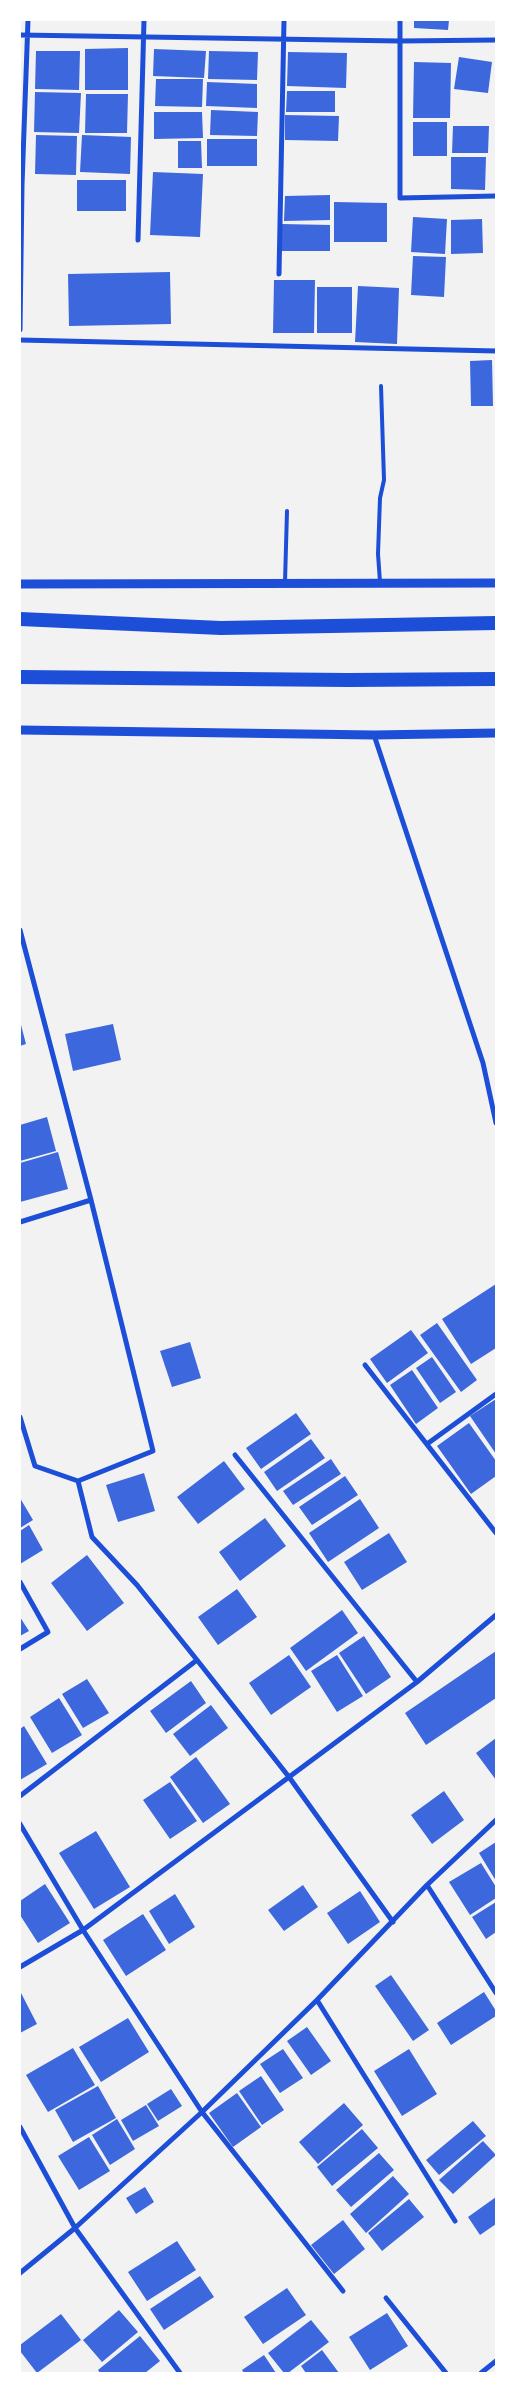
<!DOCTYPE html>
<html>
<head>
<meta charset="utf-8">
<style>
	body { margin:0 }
	#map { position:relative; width:516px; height:2393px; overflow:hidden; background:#f2f2f2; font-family:"Archivo Narrow",sans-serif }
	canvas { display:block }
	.frame { position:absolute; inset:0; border:21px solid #fff; pointer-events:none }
</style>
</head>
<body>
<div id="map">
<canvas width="516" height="2393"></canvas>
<div class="frame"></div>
</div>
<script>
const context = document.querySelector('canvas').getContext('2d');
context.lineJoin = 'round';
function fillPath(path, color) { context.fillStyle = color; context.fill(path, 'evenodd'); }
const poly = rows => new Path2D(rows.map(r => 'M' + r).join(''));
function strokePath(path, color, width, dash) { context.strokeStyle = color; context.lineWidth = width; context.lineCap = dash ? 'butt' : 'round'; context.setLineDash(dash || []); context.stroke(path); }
const building = poly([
	[414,20,449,20,448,30,414,28],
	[128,48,128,90,85,90,85,49],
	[154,49,206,51,204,78,153,76],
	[36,51,80,51,79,90,35,89],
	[209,51,258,52,257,80,208,79],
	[288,52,347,53,346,88,287,86],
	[459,57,492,62,488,93,454,89],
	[414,62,451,63,450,118,413,118],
	[156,79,203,79,202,107,155,106],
	[207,82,257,84,257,108,206,106],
	[287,91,335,91,335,112,286,112],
	[35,92,81,93,79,133,34,132],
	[86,94,128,94,127,133,85,133],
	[211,110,258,112,257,136,210,135],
	[154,112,202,112,203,138,154,139],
	[285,115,339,116,338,141,285,140],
	[413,122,447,122,447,156,413,156],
	[453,126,489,126,488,153,452,153],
	[36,135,77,136,76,175,35,174],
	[82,135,131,137,130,174,80,172],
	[207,139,257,139,257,166,207,166],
	[178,141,201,141,202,168,178,168],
	[451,157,486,157,485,190,451,189],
	[153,172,203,174,200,237,150,235],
	[77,180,126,180,126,211,77,211],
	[330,195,330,220,284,221,285,196],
	[334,202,387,203,387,242,334,242],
	[413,217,447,219,445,254,411,252],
	[482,219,483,253,451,254,451,220],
	[282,224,330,225,330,251,281,251],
	[413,256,446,257,444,297,411,295],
	[170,272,171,324,69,326,68,274],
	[274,280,315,280,314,333,273,333],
	[358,286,399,288,397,344,355,342],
	[317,287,352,287,352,333,317,333],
	[492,360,493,406,471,406,470,361],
	[20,1021,26,1044,20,1046],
	[113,1024,121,1060,73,1071,65,1034],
	[47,1117,56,1151,20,1161,20,1125],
	[58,1152,68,1189,20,1202,20,1163],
	[496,1284,496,1348,471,1364,442,1319],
	[437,1323,477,1380,461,1392,420,1335],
	[411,1330,428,1353,387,1383,370,1359],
	[190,1342,201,1378,172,1387,160,1351],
	[432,1357,456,1392,440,1403,416,1368],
	[412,1370,438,1408,416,1424,390,1385],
	[496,1399,496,1454,470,1416],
	[296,1413,311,1434,261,1469,246,1448],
	[469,1423,496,1461,496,1476,471,1494,437,1446],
	[311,1439,325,1458,277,1491,264,1472],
	[331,1459,341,1474,293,1505,283,1491],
	[224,1461,245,1489,198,1524,177,1497],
	[144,1473,155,1511,118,1522,106,1485],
	[345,1476,358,1495,312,1525,299,1507],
	[20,1498,33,1520,20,1528],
	[360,1499,379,1528,328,1562,309,1533],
	[265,1518,286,1546,240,1581,219,1552],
	[29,1525,43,1550,20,1564,20,1531],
	[389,1533,407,1562,362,1590,344,1562],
	[87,1555,124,1603,87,1631,51,1583],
	[237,1589,257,1617,218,1645,198,1617],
	[342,1610,358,1633,306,1671,290,1648],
	[20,1617,29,1631,20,1636],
	[364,1636,391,1677,366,1694,339,1653],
	[496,1651,496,1698,426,1745,405,1713],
	[289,1655,311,1687,271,1715,249,1683],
	[337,1655,363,1696,337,1712,311,1671],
	[87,1679,109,1713,83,1728,62,1694],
	[191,1681,206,1703,166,1733,150,1711],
	[59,1698,82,1735,52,1753,30,1717],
	[211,1705,228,1728,190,1756,173,1734],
	[24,1726,47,1764,20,1780,20,1729],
	[496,1738,496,1780,476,1753],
	[196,1757,230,1804,203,1823,170,1777],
	[170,1782,197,1821,170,1839,143,1800],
	[444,1791,464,1820,432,1844,411,1815],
	[96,1831,130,1887,94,1909,59,1853],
	[496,1842,496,1881,479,1853],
	[481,1863,496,1887,496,1898,470,1915,449,1882],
	[45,1884,70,1923,38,1943,20,1915,20,1901],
	[303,1885,318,1907,284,1931,268,1910],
	[360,1891,380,1922,348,1944,327,1913],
	[175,1894,195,1927,169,1944,149,1911],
	[496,1902,496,1932,486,1939,472,1917],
	[143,1914,166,1950,126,1976,103,1940],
	[391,1975,429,2030,413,2041,375,1986],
	[20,1991,37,2024,20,2033],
	[484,1992,496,2011,496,2016,451,2045,437,2023],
	[128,2018,149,2052,101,2082,79,2047],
	[307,2027,331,2061,311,2075,287,2041],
	[73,2048,95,2085,48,2112,26,2075],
	[283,2049,303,2078,280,2093,260,2064],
	[409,2049,437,2094,402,2116,374,2071],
	[261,2076,284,2110,262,2125,239,2091],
	[98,2086,116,2118,73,2142,55,2110],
	[171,2089,182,2106,158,2121,147,2104],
	[237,2093,261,2127,233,2147,209,2113],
	[344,2103,363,2125,318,2164,299,2142],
	[146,2105,159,2126,133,2141,121,2120],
	[117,2119,135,2149,110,2165,92,2135],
	[473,2121,486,2136,439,2175,426,2160],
	[362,2129,378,2148,332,2186,317,2167],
	[89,2137,110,2171,79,2190,58,2156],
	[483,2141,496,2155,453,2194,439,2180],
	[379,2153,394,2170,351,2207,336,2190],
	[393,2176,409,2194,366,2233,350,2214],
	[145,2187,154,2202,136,2214,126,2198],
	[496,2197,496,2224,480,2235,468,2217],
	[409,2199,424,2217,382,2251,368,2233],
	[343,2220,365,2249,334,2274,311,2245],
	[177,2241,196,2270,147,2301,128,2272],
	[200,2276,214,2297,164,2330,150,2309],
	[287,2288,306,2315,263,2344,244,2317],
	[119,2310,138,2332,102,2362,83,2340],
	[387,2313,408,2346,370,2370,349,2337],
	[61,2314,81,2340,37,2373,20,2351,20,2345],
	[311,2320,329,2342,288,2373,284,2373,268,2353],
	[140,2336,160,2361,145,2373,100,2373,98,2370],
	[322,2350,339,2373,306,2373,301,2366],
	[264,2355,276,2373,244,2373,242,2370]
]);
const service = poly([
	[285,582,287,511],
	[380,582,378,554,380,498,384,480,381,386]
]);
const minor = poly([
	[400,20,400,198,496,196],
	[20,35,400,41,496,40],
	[138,240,144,20],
	[279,274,284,20],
	[20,330,22,185,28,20],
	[20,340,496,351],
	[374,735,483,1063,496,1123],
	[20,930,91,1200,153,1451,78,1481,35,1466,20,1417],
	[20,1222,91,1200],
	[365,1365,496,1533],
	[427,1444,496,1394],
	[235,1455,417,1682],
	[78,1481,92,1537,137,1585,197,1660,289,1777,393,1922],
	[20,1582,48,1632,20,1649],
	[20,1796,197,1660],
	[20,1824,83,1930,202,2112,343,2291],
	[427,1885,496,1993],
	[20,1967,83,1930,417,1682,496,1615],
	[317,2000,455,2221],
	[20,2127,75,2228,180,2373],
	[20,2273,75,2228,202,2112,317,2000,427,1885,496,1820],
	[386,2298,446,2373],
	[481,2373,496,2361]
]);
const tertiary = poly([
	[20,584,496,583],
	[20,730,374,735,496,733]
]);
const trunk = poly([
	[20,619,221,628,496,623],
	[20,677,348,680,496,679]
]);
fillPath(building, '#3d67dc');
strokePath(service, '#1d4ed8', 4);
strokePath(minor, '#1d4ed8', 5);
strokePath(tertiary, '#1d4ed8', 9);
strokePath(trunk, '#1d4ed8', 14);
</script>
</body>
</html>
